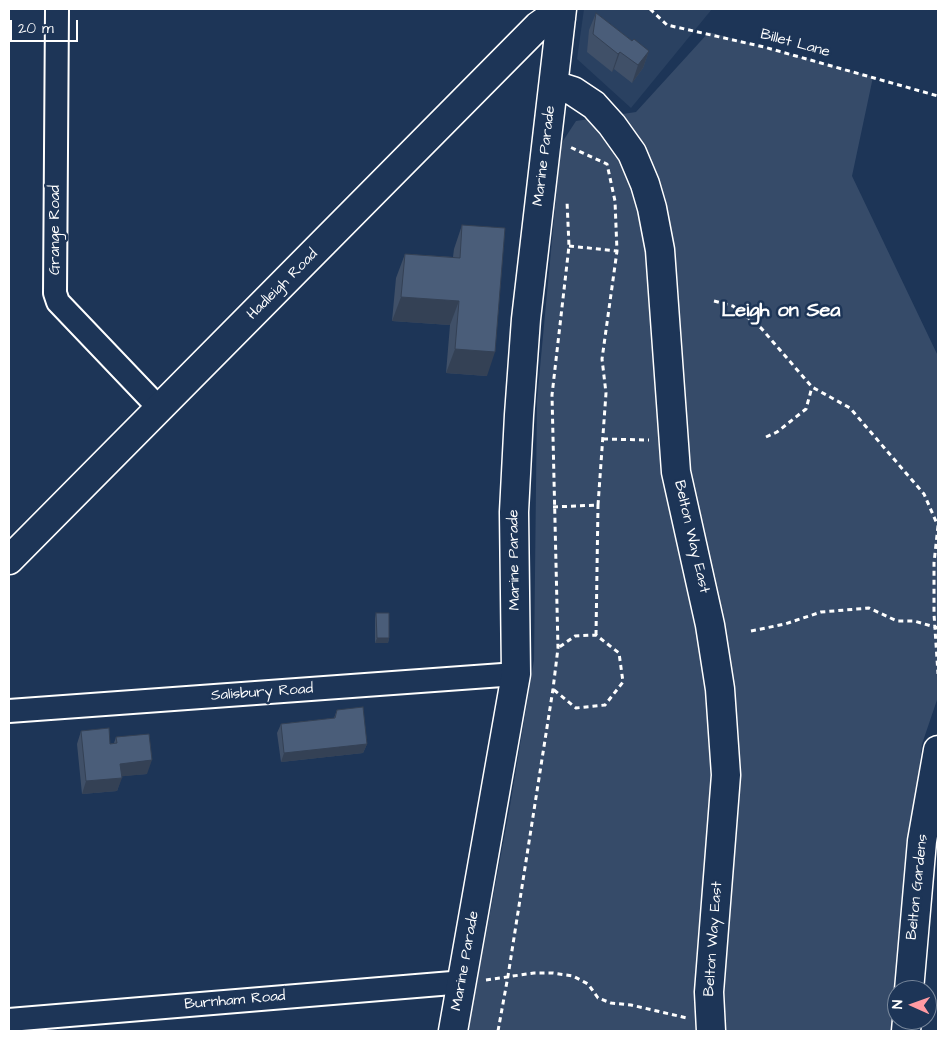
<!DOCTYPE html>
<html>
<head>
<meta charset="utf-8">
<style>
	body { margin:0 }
	#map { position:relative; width:947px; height:1040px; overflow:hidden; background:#1d3557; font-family:"Architects Daughter",sans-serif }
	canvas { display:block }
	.frame { position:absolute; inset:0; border:10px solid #fff; pointer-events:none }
	.north { position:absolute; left:887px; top:980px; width:50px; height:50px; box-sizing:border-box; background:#1d3557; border:1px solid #77869a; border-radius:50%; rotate:272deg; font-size:14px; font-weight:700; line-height:20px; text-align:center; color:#fff }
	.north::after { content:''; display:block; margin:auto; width:18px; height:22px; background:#ff9aa2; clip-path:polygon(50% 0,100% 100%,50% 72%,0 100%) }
	.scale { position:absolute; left:10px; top:20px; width:68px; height:22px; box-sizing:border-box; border:2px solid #fff; border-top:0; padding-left:6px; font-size:15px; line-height:18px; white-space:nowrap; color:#fff; -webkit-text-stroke:4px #1d3557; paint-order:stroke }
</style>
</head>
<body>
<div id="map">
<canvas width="947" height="1040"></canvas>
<div class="frame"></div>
<div class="north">N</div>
<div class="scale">20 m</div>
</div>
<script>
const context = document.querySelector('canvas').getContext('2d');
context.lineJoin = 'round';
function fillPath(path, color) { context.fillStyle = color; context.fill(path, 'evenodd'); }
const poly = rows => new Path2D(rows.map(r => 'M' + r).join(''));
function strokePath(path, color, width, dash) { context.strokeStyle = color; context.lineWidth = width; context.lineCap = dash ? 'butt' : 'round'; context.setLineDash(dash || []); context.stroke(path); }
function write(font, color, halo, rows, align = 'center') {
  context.font = font + ' "Architects Daughter",sans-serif'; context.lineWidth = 5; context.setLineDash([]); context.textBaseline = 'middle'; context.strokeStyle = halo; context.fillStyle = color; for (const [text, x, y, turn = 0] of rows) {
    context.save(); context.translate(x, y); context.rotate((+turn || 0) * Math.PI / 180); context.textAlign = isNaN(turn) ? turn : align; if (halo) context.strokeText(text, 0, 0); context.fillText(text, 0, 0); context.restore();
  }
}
const built = poly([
	[584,9,712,9,631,108,577,59]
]);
const green = poly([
	[709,32,873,77,852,176,938,356,938,697,922,744,896,970,894,1031,468,1031,510,806,534,660,537,400,561,144,576,121,636,112]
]);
const path = poly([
	[650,9,667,25,764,47,938,96],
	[569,246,617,251],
	[714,301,733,306,761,328,812,387,850,408,924,494,938,526],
	[766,437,777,432,806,409,812,387],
	[603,439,649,440],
	[553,507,598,505,606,393,602,359,617,251,615,201,607,164,570,147],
	[938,526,934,563,934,614,938,674],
	[751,631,785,624,821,612,869,608,897,621,914,621,938,628],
	[596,635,598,505],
	[554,690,576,708,605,705,623,682,619,653,596,635,575,636,558,648],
	[486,980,534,973,553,973,573,976,588,984,598,998,611,1003,631,1005,687,1018],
	[498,1031,508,976,553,689,558,648,552,395,569,246,567,201]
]);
const street = poly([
	[57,9,55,293,58,302,160,409],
	[9,711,516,674],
	[9,1020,452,983,462,984]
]);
const secondary = poly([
	[554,85,573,91,594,105,612,125,632,153,645,184,652,208,660,250,676,472,710,625,720,689,726,775,709,992,711,1031],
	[9,560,538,26,545,21,561,19],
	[909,990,922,841,938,750],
	[453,1031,516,674,514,512,519,415,526,319,562,9],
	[906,1031,907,1020]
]);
const wall = poly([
	[596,13,632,41,649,51,643,68,632,83,614,69,612,72,587,52,589,30],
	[462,225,487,376,446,373,450,325,392,321,396,278,405,254,453,257,454,249],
	[376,613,389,638,388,643,375,643,375,618],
	[337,710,367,744,363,753,281,762,277,733,281,724,334,718],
	[81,731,110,744,114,743,116,737,147,774,122,776,117,791,82,794,77,744]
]);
const shadedWall = poly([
	[649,51,643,68,632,83,638,65],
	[620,52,614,69,612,72,618,54],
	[401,297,459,301,450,325,392,321],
	[455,349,495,352,487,376,446,373],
	[377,638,389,638,388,643,375,643],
	[367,744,363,753,281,762,284,753],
	[152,760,147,774,115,777,120,764],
	[122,778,117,791,82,794,86,781]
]);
const building = poly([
	[596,13,632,41,634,39,649,51,638,65,620,52,618,54,593,34,596,13],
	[462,225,505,228,495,352,455,349,459,301,401,297,405,254,460,258,462,225],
	[376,613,389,613,389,638,377,638,376,613],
	[363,707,367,744,284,753,281,724,335,718,337,710,363,707],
	[109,728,110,744,117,743,116,737,149,734,152,760,120,764,122,778,86,781,81,731,109,728]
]);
const streetNames = [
	["Billet Lane",795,44,15],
	["Marine Parade",545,156,-83],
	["Grange Road",56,230,-90],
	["Hadleigh Road",283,285,-45],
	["Belton Way East",691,537,77],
	["Marine Parade",515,560,-91],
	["Salisbury Road",262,693,-4],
	["Belton Gardens",918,887,-84],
	["Belton Way East",714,939,-86],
	["Marine Parade",466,961,-80],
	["Burnham Road",235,1001,-5]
];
const districtNames = [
	["Leigh on Sea",781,312]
];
fillPath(built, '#2a4161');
fillPath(green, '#364b69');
strokePath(street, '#fff', 26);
strokePath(secondary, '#fff', 31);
strokePath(path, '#fff', 3, [5, 4]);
strokePath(street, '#1d3557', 22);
strokePath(secondary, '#1d3557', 28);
fillPath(wall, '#405068');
fillPath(shadedWall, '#344155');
fillPath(building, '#4a5d79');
strokePath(building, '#344155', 1);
write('15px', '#fff', '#1d3557', streetNames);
write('bold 20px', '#fff', '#1d3557', districtNames);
</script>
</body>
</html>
